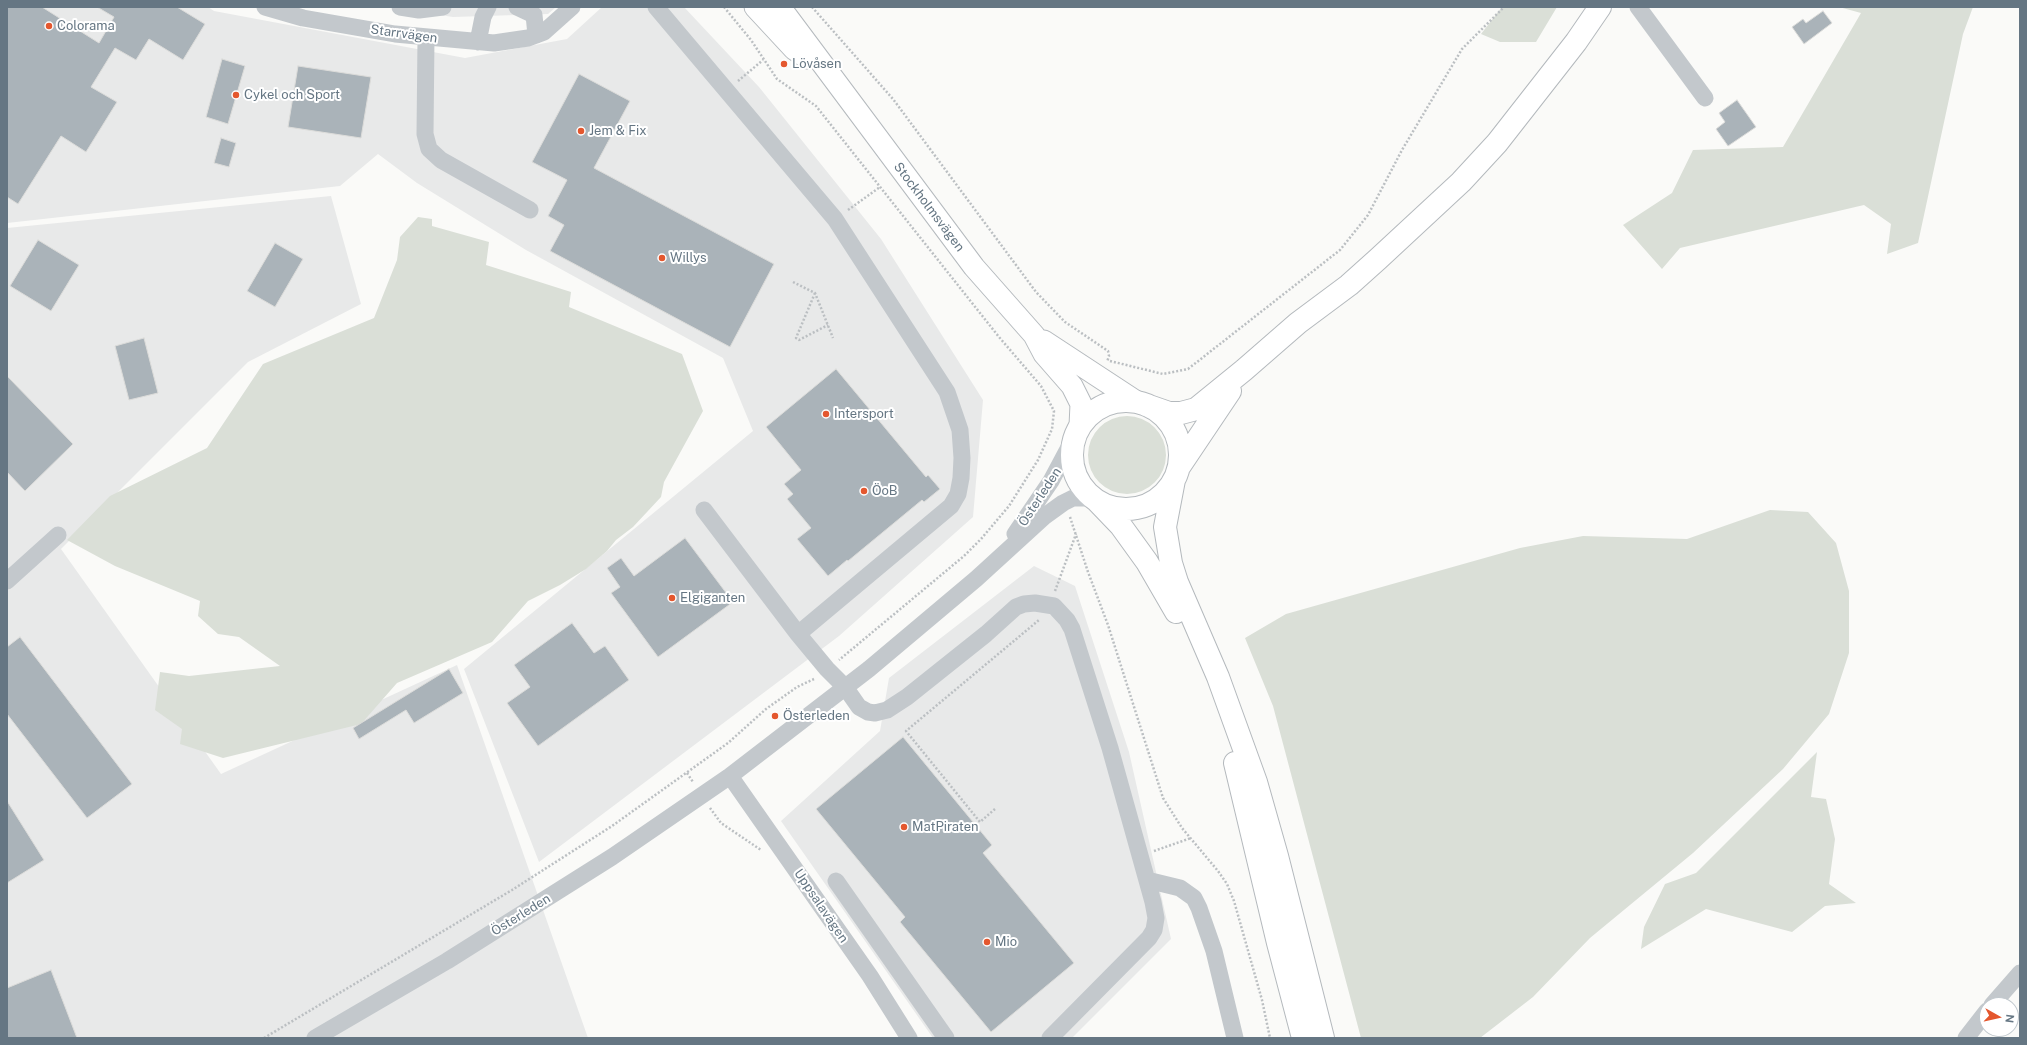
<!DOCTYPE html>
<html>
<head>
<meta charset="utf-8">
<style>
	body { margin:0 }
	#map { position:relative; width:2027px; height:1045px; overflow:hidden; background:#fafaf8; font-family:"Public Sans",sans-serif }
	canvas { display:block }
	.frame { position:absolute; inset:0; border:8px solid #657683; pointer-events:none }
	.north { position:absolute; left:1979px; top:997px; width:40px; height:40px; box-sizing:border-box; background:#fff; border:1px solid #c1c8cd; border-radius:50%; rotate:98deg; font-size:11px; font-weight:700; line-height:16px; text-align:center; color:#657683 }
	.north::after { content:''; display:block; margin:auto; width:14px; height:18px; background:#e4572e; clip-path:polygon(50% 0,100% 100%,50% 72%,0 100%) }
</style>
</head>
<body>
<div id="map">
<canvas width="2027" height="1045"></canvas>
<div class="frame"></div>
<div class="north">N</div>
</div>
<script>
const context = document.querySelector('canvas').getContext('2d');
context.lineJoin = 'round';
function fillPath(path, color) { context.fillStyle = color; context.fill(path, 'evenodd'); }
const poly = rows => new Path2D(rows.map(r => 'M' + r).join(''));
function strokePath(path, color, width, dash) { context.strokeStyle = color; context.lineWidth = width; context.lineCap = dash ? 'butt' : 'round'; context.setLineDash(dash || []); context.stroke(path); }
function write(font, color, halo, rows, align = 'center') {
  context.font = font + ' "Public Sans",sans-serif'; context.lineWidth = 4; context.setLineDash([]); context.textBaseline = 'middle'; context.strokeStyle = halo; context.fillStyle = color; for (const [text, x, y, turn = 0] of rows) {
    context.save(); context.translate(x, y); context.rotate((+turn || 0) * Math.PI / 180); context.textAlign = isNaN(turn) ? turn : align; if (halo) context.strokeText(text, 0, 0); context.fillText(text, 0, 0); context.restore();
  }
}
const built = poly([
	[7,7,208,7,214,11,465,58,567,39,602,7,684,7,759,87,881,239,983,400,973,517,839,636,539,862,464,669,753,431,723,358,526,250,417,183,378,154,340,186,7,223],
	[389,7,556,7,548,14,453,17],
	[331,196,361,304,248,362,61,549,221,774,457,665,588,1038,7,1038,7,228],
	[1034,566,1075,586,1129,752,1171,939,1072,1038,933,1038,781,821,880,731,889,678]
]);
const green = poly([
	[1502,7,1557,7,1536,42,1500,42,1481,34],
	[1839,7,1973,7,1963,34,1918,243,1887,254,1891,224,1864,205,1680,248,1662,269,1623,225,1672,193,1693,150,1783,147,1861,13],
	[418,217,432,219,432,226,489,242,486,265,571,292,569,307,682,354,703,411,664,482,661,497,633,527,616,540,607,551,586,569,560,585,528,601,492,642,397,683,361,724,223,758,180,744,182,729,155,710,160,672,189,676,280,666,239,637,218,634,198,616,200,601,115,566,67,540,110,496,207,448,263,364,374,318,397,260,400,237],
	'1088 455a39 39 0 1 1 78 0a39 39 0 1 1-78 0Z',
	[1770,510,1808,512,1836,543,1849,591,1849,653,1829,714,1783,769,1693,853,1590,938,1533,997,1480,1038,1361,1038,1273,706,1245,638,1286,614,1520,548,1583,536,1687,539],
	[1817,752,1811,797,1826,799,1835,839,1829,884,1856,903,1825,906,1792,932,1706,909,1641,949,1644,927,1665,884,1696,873]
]);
const building = poly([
	[7,7,42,7,99,43,114,17,97,7,177,7,205,24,183,60,149,39,136,60,115,48,91,87,117,102,86,152,61,136,18,204,7,197,7,7],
	[1823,11,1832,23,1804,44,1792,27,1803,19,1806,23,1823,11],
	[222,59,245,66,228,124,206,117,222,59],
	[298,66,371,77,361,138,288,127,298,66],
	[579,74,630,101,594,168,774,264,730,347,550,251,564,225,548,216,567,180,532,162,579,74],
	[1737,100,1756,127,1728,146,1716,129,1725,122,1719,113,1737,100],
	[221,138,236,143,229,167,214,163,221,138],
	[38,240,79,265,51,311,10,286,38,240],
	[275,243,303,259,275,307,247,291,275,243],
	[144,338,158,393,129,400,115,346,144,338],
	[836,369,926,477,928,475,940,489,924,502,922,500,848,561,847,560,828,576,797,539,811,528,787,499,793,494,784,484,801,470,766,427,836,369],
	[7,376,73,444,25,491,7,472,7,376],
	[685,538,733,602,658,657,611,593,620,587,607,568,621,558,634,576,685,538],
	[572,623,594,653,605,646,629,680,538,746,507,703,530,687,514,665,572,623],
	[20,637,132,784,87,818,7,714,7,647,20,637],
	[449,669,463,693,414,723,406,710,359,739,353,728,449,669],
	[903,737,992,845,983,853,1074,963,991,1032,900,922,905,917,816,809,903,737],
	[7,801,44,860,7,883,7,801],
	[51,970,77,1038,7,1038,7,988,51,970]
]);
const path = poly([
	[724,7,751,40,777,79,816,106,999,337,1041,386,1054,411,1052,429,1038,460,1009,506,981,539,964,556,839,660],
	[812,7,893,99,1036,292,1065,322,1108,351,1109,356,1107,362],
	[738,81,763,60],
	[848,210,880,187],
	[793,282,815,293,833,338],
	[815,293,796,338,799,340,828,325],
	[1110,361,1163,374,1188,369,1340,250,1368,215,1402,150,1462,49,1504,7],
	[1070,517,1088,572,1108,625,1163,798,1182,828,1218,871,1227,884,1234,901,1262,1000,1270,1038],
	[1055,591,1076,534],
	[687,773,693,782],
	[710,808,721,823,761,850],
	[995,809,980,822,906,731,1039,620],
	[1154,851,1191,838],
	[264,1038,512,890,612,826,728,743,766,709,797,687,814,679]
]);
const minor = poly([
	[265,7,303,18,395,34,494,43,528,38,544,32,572,7],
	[400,7,419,10,443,7],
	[517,7,534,15,536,35],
	[656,7,835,219,947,392,960,430,962,458,961,478,958,494,951,506,798,634,827,669,845,687,859,707,868,712,875,713,887,710,907,697,986,634,1016,607,1024,604,1035,603,1054,606,1067,620,1072,629,1110,748,1153,902,1156,918,1154,930,1149,938,1050,1038],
	[1638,7,1705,98],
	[426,38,425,134,429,149,441,160,530,210],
	[478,42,483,17,488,7],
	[704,510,798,634],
	[1015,534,1051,481,1075,436],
	[7,581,58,535],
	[730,776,870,976,909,1038],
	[1147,880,1180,888,1194,898,1199,908,1214,951,1235,1038],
	[836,881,946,1038],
	[1992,1005,2020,973],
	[315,1038,447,961,612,857,730,776,869,669,976,579,1045,516,1063,503,1073,498,1092,498],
	[1966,1038,1987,1011]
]);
const major = poly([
	[755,7,794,49,807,58],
	[780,7,974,267,1034,335,1044,354,1072,386,1081,404,1080,426],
	[1044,341,1137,402]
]);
const highway = poly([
	'1072 455a54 54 0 1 1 108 0a54 54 0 1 1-108 0Z',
	[1146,405,1169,413,1181,413,1196,409,1244,370,1298,323,1349,285,1378,259,1461,182,1497,143,1576,42,1600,7],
	[1179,467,1230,391],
	[1174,480,1165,527,1171,563,1177,582,1218,677,1256,782,1277,856,1323,1038],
	[1097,501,1121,526,1147,562,1176,612],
	[1235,763,1278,943,1303,1038]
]);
const markers = [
	[49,26,4,"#e4572e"],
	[784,64,4,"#e4572e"],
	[236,95,4,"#e4572e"],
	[581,131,4,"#e4572e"],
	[662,258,4,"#e4572e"],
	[826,414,4,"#e4572e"],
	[864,491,4,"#e4572e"],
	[672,598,4,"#e4572e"],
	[775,716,4,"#e4572e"],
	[904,827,4,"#e4572e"],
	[987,942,4,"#e4572e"]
];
const poiNames = [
	["Colorama",57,26],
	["Lövåsen",792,64],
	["Cykel och Sport",244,95],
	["Jem & Fix",589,131],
	["Willys",670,258],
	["Intersport",834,414],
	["ÖoB",872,491],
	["Elgiganten",680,598],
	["Österleden",783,716],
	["MatPiraten",912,827],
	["Mio",995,942]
];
const streetNames = [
	["Starrvägen",404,34,8],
	["Stockholmsvägen",929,207,53],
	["Österleden",1040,497,-57],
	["Uppsalavägen",821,906,56],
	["Österleden",521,915,-32]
];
fillPath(built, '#e8e9e9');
fillPath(green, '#dadfd7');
fillPath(building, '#aab3b9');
strokePath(building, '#dcdcda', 1);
strokePath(major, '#b5babe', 23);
strokePath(highway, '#b4b9bd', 24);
strokePath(path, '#bbbfc2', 2.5, [2, 2]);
strokePath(minor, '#c3c8cc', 17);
strokePath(major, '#fff', 21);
strokePath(highway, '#fff', 22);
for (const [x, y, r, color] of markers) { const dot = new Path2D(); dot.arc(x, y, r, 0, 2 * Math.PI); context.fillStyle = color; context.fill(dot); strokePath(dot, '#fff', 1.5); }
write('13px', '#657683', '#fff', poiNames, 'left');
write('13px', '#657683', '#fff', streetNames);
</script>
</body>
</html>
